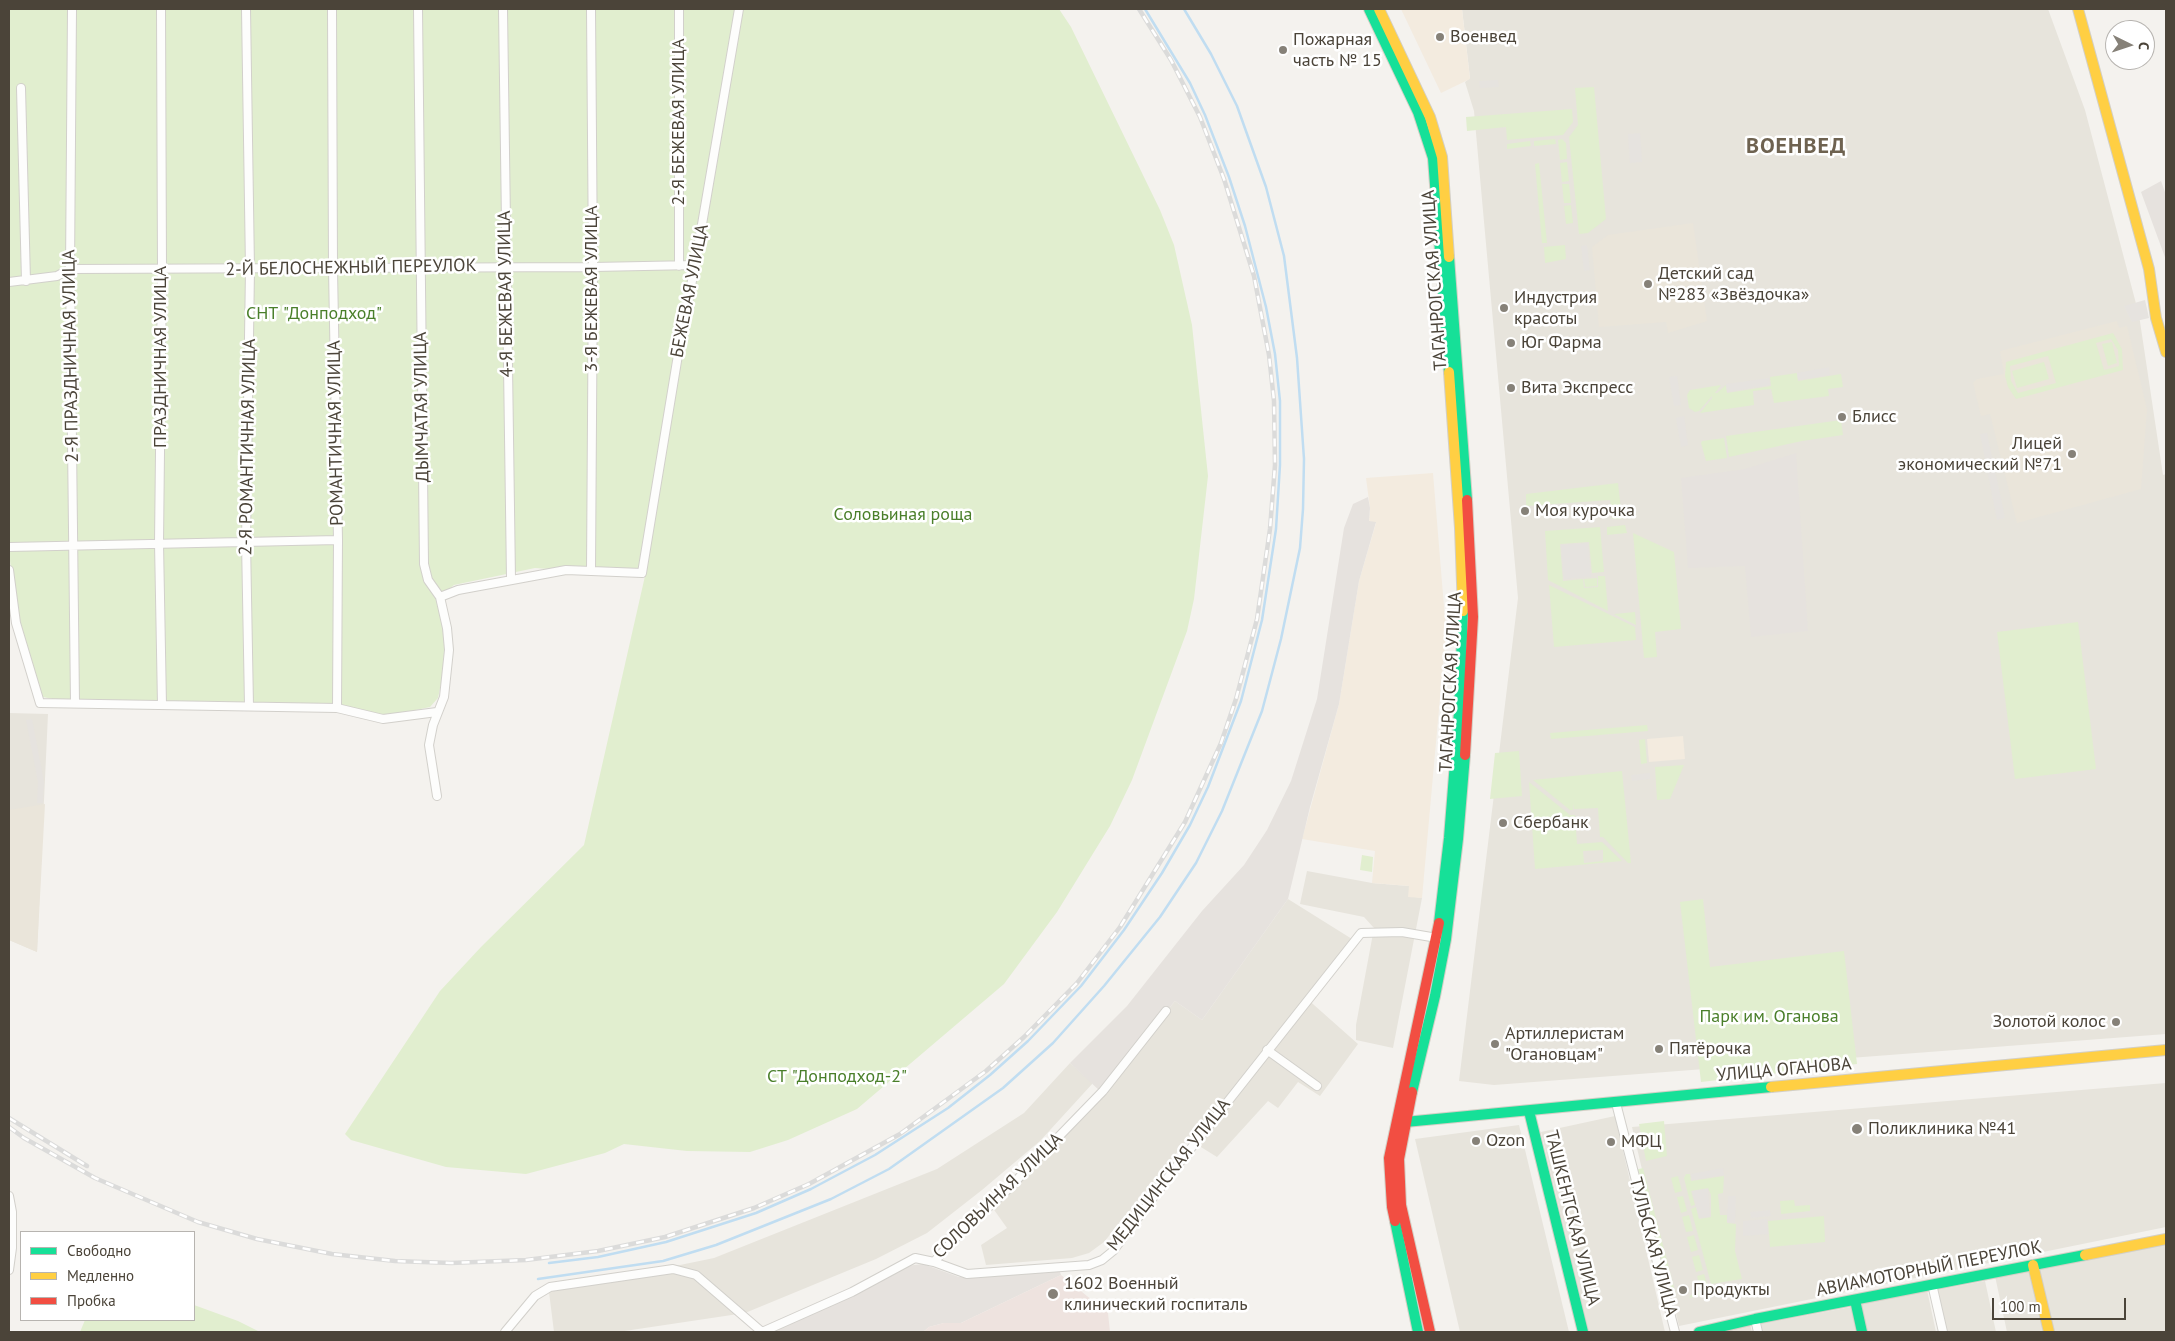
<!DOCTYPE html>
<html>
<head>
<meta charset="utf-8">
<style>
	body { margin:0 }
	#map { position:relative; width:2175px; height:1341px; overflow:hidden; background:#f4f2ee; font-family:"PT Sans",sans-serif }
	canvas { display:block }
	.frame { position:absolute; inset:0; border:10px solid #4b4439; pointer-events:none }
	.legend { position:absolute; left:20px; top:1231px; width:175px; height:90px; box-sizing:border-box; background:#fff; border:1px solid #b7b4b0; margin:0; padding:6px 9px; list-style:none; font-size:15px; color:#4b4439 }
	.legend li { display:flex; align-items:center; gap:10px; height:25px }
	.legend b { width:25px; border:1px solid #b7b4b0 }
	.north { position:absolute; left:2105px; top:20px; width:50px; height:50px; box-sizing:border-box; background:#fff; border:1px solid #b7b4b0; border-radius:50%; rotate:94deg; font-size:14px; font-weight:700; line-height:20px; text-align:center; color:#4b4439 }
	.north::after { content:''; display:block; margin:auto; width:18px; height:22px; background:#868178; clip-path:polygon(50% 0,100% 100%,50% 72%,0 100%) }
	.scale { position:absolute; left:1992px; top:1298px; width:134px; height:22px; box-sizing:border-box; border:2px solid #4b4439; border-top:0; padding-left:6px; font-size:15px; line-height:18px; white-space:nowrap; color:#4b4439; -webkit-text-stroke:4px #fff; paint-order:stroke }
</style>
</head>
<body>
<div id="map">
<canvas width="2175" height="1341"></canvas>
<div class="frame"></div>
<ul class="legend">
<li><b style="height:6px;background:#16e098"></b>Свободно</li>
<li><b style="height:6px;background:#ffcf43"></b>Медленно</li>
<li><b style="height:6px;background:#f24e42"></b>Пробка</li>
</ul>
<div class="north">С</div>
<div class="scale">100 m</div>
</div>
<script>
const context = document.querySelector('canvas').getContext('2d');
context.lineJoin = 'round';
function fillPath(path, color) { context.fillStyle = color; context.fill(path, 'evenodd'); }
const poly = rows => new Path2D(rows.map(r => 'M' + r).join(''));
function strokePath(path, color, width, dash) { context.strokeStyle = color; context.lineWidth = width; context.lineCap = dash ? 'butt' : 'round'; context.setLineDash(dash || []); context.stroke(path); }
function write(font, color, halo, rows, align = 'center') {
  context.font = font + ' "PT Sans",sans-serif'; context.lineWidth = 5; context.setLineDash([]); context.textBaseline = 'middle'; context.strokeStyle = halo; context.fillStyle = color; for (const [text, x, y, turn = 0] of rows) {
    context.save(); context.translate(x, y); context.rotate((+turn || 0) * Math.PI / 180); context.textAlign = isNaN(turn) ? turn : align; if (halo) context.strokeText(text, 0, 0); context.fillText(text, 0, 0); context.restore();
  }
}
const residential = poly([
	[1462,9,2048,9,2085,110,2139,315,2163,475,2166,474,2166,1034,1494,1085,1459,1081,1518,598,1474,111,1465,82,1470,78],
	[9,713,48,714,37,952,9,940],
	[1307,871,1372,883,1409,886,1409,896,1422,898,1393,1048,1356,1040,1356,1025,1374,928,1364,917,1300,904],
	[1288,899,1352,939,1305,997,1358,1044,1320,1096,1298,1082,1278,1108,1268,1101,1217,1157,1188,1139,1104,1242,1089,1253,1072,1258,986,1265,981,1245,1007,1228,992,1207,1076,1124,1175,1001,1202,1020],
	[1070,1063,1093,1083,1040,1141,982,1190,927,1233,876,1259,745,1313,618,1332,554,1332,549,1292,714,1258,937,1169,1024,1113],
	[2166,1083,2166,1227,1679,1326,1632,1127],
	[1615,1116,1665,1332,1589,1332,1541,1132],
	[1519,1125,1569,1332,1460,1332,1415,1139],
	[2166,1239,2166,1332,2007,1332,1995,1276],
	[1985,1281,1996,1332,1947,1332,1937,1290],
	[1927,1290,1936,1332,1864,1332,1858,1303],
	[1851,1307,1856,1332,1762,1332,1761,1324],
	[1750,1324,1752,1332,1717,1332]
]);
const commercial = poly([
	[1401,9,1462,9,1470,79,1441,93],
	[1433,473,1446,631,1422,898,1408,897,1409,886,1372,883,1375,851,1302,839,1339,704,1359,581,1376,523,1369,522,1370,508,1366,478],
	[1683,736,1685,759,1649,762,1647,739]
]);
const industrial = poly([
	[2161,181,2166,195,2166,260,2141,192],
	[1796,453,1808,631,1751,637,1745,566,1688,568,1681,478,1745,469],
	[1368,497,1370,508,1369,521,1376,522,1359,581,1339,704,1310,807,1288,899,1202,1020,1175,1001,1101,1092,1070,1063,1127,1006,1202,911,1244,865,1267,830,1291,781,1317,699,1344,528,1353,504],
	[923,1264,959,1277,1059,1269,1061,1275,961,1323,944,1323,929,1327,923,1332,759,1332,906,1266]
]);
const education = poly([
	[1693,223,1707,321,1668,333,1666,322,1599,327,1592,247,1608,235],
	[2117,321,2119,328,2127,326,2147,409,2141,489,2017,523,1990,414,1981,416,1973,383,1977,379,2004,374,2000,351],
	[45,804,37,952,9,940,9,810]
]);
const medical = poly([
	[1061,1275,1108,1313,1110,1332,923,1332,929,1327,944,1323,961,1323]
]);
const green = poly([
	[9,9,1059,9,1071,27,1160,210,1174,245,1192,325,1208,476,1194,599,1187,631,1132,780,1110,826,1057,912,1004,984,857,1109,788,1140,750,1152,687,1151,624,1144,605,1153,526,1174,446,1167,351,1140,345,1134,440,991,481,947,584,845,645,576,535,568,454,585,437,598,445,628,443,674,438,698,430,707,387,716,296,705,57,700,43,697,35,686,30,674,14,599,9,551],
	[1594,87,1606,219,1588,233,1579,234,1569,137,1578,125,1575,88],
	[1572,109,1573,122,1563,135,1507,140,1506,127,1467,131,1466,117],
	[1555,139,1556,144,1534,146,1534,141],
	[1562,139,1566,143,1567,159,1560,160,1558,140],
	[1530,141,1531,146,1507,149,1507,144],
	[1567,162,1569,181,1562,182,1560,163],
	[1539,163,1547,243,1542,243,1535,164],
	[1562,184,1569,184,1571,203,1564,203],
	[1571,205,1573,223,1566,224,1564,206],
	[1565,245,1566,259,1545,263,1544,247],
	[2113,333,2122,349,2123,370,2016,399,2008,387,2005,376,2006,362],
	[2111,339,2118,350,2119,366,2104,370,2096,343],
	[2048,356,2056,383,2018,393,2011,381,2010,366],
	[2112,342,2117,363,2108,366,2102,344],
	[2044,362,2049,379,2017,388,2012,371],
	[1797,373,1798,381,1841,374,1843,387,1828,389,1829,396,1774,403,1771,389,1753,391,1754,405,1700,413,1712,398,1712,396,1699,411,1695,412,1689,408,1687,395,1690,390,1721,385,1715,393,1717,393,1726,385,1727,393,1771,386,1770,377],
	[1841,420,1843,435,1802,441,1729,457,1726,436],
	[1724,438,1727,458,1706,461,1701,443,1702,441],
	[1618,483,1622,519,1612,519,1610,500,1526,506,1526,494],
	[1625,525,1627,533,1607,535,1607,527],
	[1600,527,1604,572,1592,573,1589,542,1560,544,1563,581,1583,579,1584,588,1598,587,1598,576,1605,576,1608,611,1548,580,1545,531],
	[1633,533,1674,552,1681,629,1655,632,1657,657,1644,658],
	[1597,578,1597,586,1585,587,1584,579],
	[1549,585,1635,627,1636,640,1554,647],
	[1635,612,1636,625,1614,614],
	[2078,622,2096,769,2015,779,1997,632],
	[1647,725,1648,731,1551,739,1550,733],
	[1645,739,1647,763,1641,764,1639,740],
	[1519,751,1522,796,1490,799,1495,753],
	[1684,765,1670,799,1657,800,1655,767],
	[1622,771,1631,863,1628,863,1603,837,1600,837,1598,808,1574,809,1573,804,1573,810,1570,810,1533,780],
	[1529,782,1570,815,1575,815,1577,844,1602,842,1622,861,1535,869],
	[1603,850,1603,861,1584,863,1583,851],
	[1362,855,1373,857,1372,872,1360,870],
	[1703,899,1710,967,1844,951,1857,1064,1701,1082,1680,902],
	[1664,1121,1667,1156,1646,1161,1639,1124],
	[1643,1168,1676,1295,1669,1297,1635,1170],
	[1686,1174,1690,1174,1691,1181,1724,1176,1723,1193,1718,1194,1720,1215,1727,1215,1727,1223,1736,1224,1735,1251,1742,1279,1711,1284,1691,1209,1696,1207,1699,1219,1711,1217,1711,1195,1708,1188,1691,1191,1695,1205,1691,1206,1684,1178],
	[1678,1176,1682,1191,1675,1193,1671,1178],
	[1683,1196,1687,1211,1681,1213,1677,1197],
	[1794,1200,1795,1206,1810,1205,1810,1211,1781,1214,1780,1201],
	[1689,1215,1693,1231,1686,1232,1682,1217],
	[1824,1216,1825,1242,1770,1247,1768,1221],
	[1694,1235,1698,1250,1691,1252,1687,1237],
	[1699,1255,1703,1270,1696,1272,1692,1257],
	[1704,1274,1709,1290,1713,1290,1713,1293,1689,1298,1691,1295,1701,1291,1697,1276],
	[194,1305,238,1321,260,1332,80,1332,85,1320,194,1320]
]);
const parking = poly([
	[1498,80,1499,87,1480,88,1479,81],
	[1640,133,1642,162,1630,163,1628,134],
	[1587,245,1590,270,1584,271,1581,246],
	[2145,300,2149,318,2132,322,2124,306],
	[1829,367,1830,375,1798,380,1797,373],
	[1677,376,1681,405,1674,406,1669,377],
	[1769,378,1770,385,1727,392,1726,384],
	[1684,416,1688,445,1681,447,1676,418],
	[1987,433,2005,518,1997,520,1980,434],
	[1588,543,1591,577,1564,579,1561,545],
	[32,719,44,782,43,803,37,803,38,782,26,720],
	[1650,773,1650,779,1632,781,1631,775],
	[1723,1168,1724,1175,1692,1180,1691,1174],
	[1708,1189,1710,1217,1699,1218,1692,1191],
	[1728,1196,1736,1196,1735,1223,1727,1222],
	[1770,1210,1771,1216,1751,1218,1750,1212],
	[1767,1219,1768,1234,1743,1236,1743,1221]
]);
const stream = poly([
	[549,1263,598,1257,666,1242,756,1213,811,1189,875,1155,948,1108,990,1075,1028,1041,1081,986,1124,930,1162,873,1190,825,1208,787,1241,701,1262,620,1276,529,1280,465,1280,401,1275,354,1266,307,1245,226,1229,177,1205,115,1190,83,1145,9],
	[538,1279,663,1261,716,1245,831,1199,889,1169,1003,1088,1053,1043,1104,986,1160,917,1196,863,1222,811,1262,711,1281,639,1300,548,1303,509,1304,459,1297,358,1284,256,1266,187,1237,106,1211,54,1184,9]
]);
const street = poly([
	[72,9,70,269,75,703],
	[161,9,162,270,159,543,162,705],
	[246,9,250,269,246,541,249,706],
	[332,9,333,269,338,540,337,708],
	[418,9,424,564,428,580,440,597,447,628,449,650,444,697,433,725,429,745,437,796],
	[503,9,511,579],
	[591,9,593,267,591,570],
	[21,88,26,281],
	[679,266,679,9],
	[9,282,57,276,70,269,593,267,695,265],
	[9,547,338,540],
	[9,570,16,623,40,703,337,708,383,719,437,712],
	[440,597,458,590,566,570,642,573,679,349,695,265,739,9],
	[1267,1050,1317,1086],
	[1616,1103,1675,1332],
	[9,1196,12,1212,12,1248,9,1270],
	[934,1262,967,1274,1089,1265,1102,1260,1113,1251,1173,1171,1361,933,1402,932,1437,938],
	[1932,1284,1943,1332],
	[1755,1319,1758,1332],
	[505,1332,535,1296,550,1287,673,1269,696,1275,762,1332,852,1292,915,1258,934,1262,959,1234,1006,1191,1103,1091,1166,1011]
]);
const fast = poly([
	[1369,9,1418,112,1433,158,1449,372],
	[1449,257,1467,500],
	[1439,923,1449,838,1459,712,1463,611],
	[1412,1092,1435,996,1446,939,1458,839,1465,755],
	[1529,1111,1583,1332],
	[1405,1122,1771,1087],
	[1395,1221,1418,1332],
	[1855,1300,1862,1332],
	[1699,1332,1755,1319,2085,1255]
]);
const slow = poly([
	[1379,9,1430,117,1442,157,1449,257],
	[2078,9,2149,269,2156,318,2166,352],
	[1449,372,1460,528,1463,611],
	[1771,1087,2166,1050],
	[2085,1255,2166,1239],
	[2033,1265,2049,1332]
]);
const jam = poly([
	[1465,755,1473,617,1467,500],
	[1412,1092,1399,1159,1401,1205,1430,1332],
	[1395,1221,1392,1207,1389,1158,1439,923]
]);
const rail = poly([
	[9,1118,87,1166],
	[9,1127,24,1138,95,1178,198,1222,257,1239,332,1254,395,1261,451,1263,526,1260,598,1251,665,1237,754,1208,809,1184,900,1134,986,1071,1024,1037,1077,983,1120,927,1185,822,1221,743,1236,699,1257,619,1270,529,1275,465,1274,401,1269,355,1254,276,1224,179,1200,117,1171,60,1139,9]
]);
const markers = [
	[1440,37,5,"#868178"],
	[1283,50,5,"#868178"],
	[1648,284,5,"#868178"],
	[1504,308,5,"#868178"],
	[1511,343,5,"#868178"],
	[1511,388,5,"#868178"],
	[1842,417,5,"#868178"],
	[2072,454,5,"#868178"],
	[1525,511,5,"#868178"],
	[1503,823,5,"#868178"],
	[2116,1022,5,"#868178"],
	[1495,1044,5,"#868178"],
	[1659,1049,5,"#868178"],
	[1857,1129,6,"#868178"],
	[1476,1141,5,"#868178"],
	[1611,1142,5,"#868178"],
	[1683,1290,5,"#868178"],
	[1053,1294,6,"#868178"]
];
const poiNames = [
	["Военвед",1450,37],
	["Пожарная",1293,40],
	["часть № 15",1293,61],
	["Детский сад",1658,274],
	["№283 «Звёздочка»",1658,295],
	["Индустрия",1514,298],
	["красоты",1514,319],
	["Юг Фарма",1521,343],
	["Вита Экспресс",1521,388],
	["Блисс",1852,417],
	["Лицей",2062,444,"right"],
	["экономический №71",2062,465,"right"],
	["Моя курочка",1535,511],
	["Сбербанк",1513,823],
	["Золотой колос",2106,1022,"right"],
	["Артиллеристам",1505,1034],
	["\"Огановцам\"",1505,1055],
	["Пятёрочка",1669,1049],
	["Поликлиника №41",1868,1129],
	["Ozon",1486,1141],
	["МФЦ",1621,1142],
	["1602 Военный",1064,1284],
	["клинический госпиталь",1064,1305],
	["Продукты",1693,1290]
];
const streetNames = [
	["2-Я БЕЖЕВАЯ УЛИЦА",679,122,-90],
	["2-Й БЕЛОСНЕЖНЫЙ ПЕРЕУЛОК",351,268,-1],
	["ТАГАНРОГСКАЯ УЛИЦА",1435,280,-94],
	["3-Я БЕЖЕВАЯ УЛИЦА",592,289,-90],
	["БЕЖЕВАЯ УЛИЦА",690,291,-79],
	["4-Я БЕЖЕВАЯ УЛИЦА",506,294,-91],
	["2-Я ПРАЗДНИЧНАЯ УЛИЦА",71,356,-91],
	["ПРАЗДНИЧНАЯ УЛИЦА",161,357,-90],
	["ДЫМЧАТАЯ УЛИЦА",422,407,-91],
	["РОМАНТИЧНАЯ УЛИЦА",336,433,-91],
	["2-Я РОМАНТИЧНАЯ УЛИЦА",248,447,-89],
	["ТАГАНРОГСКАЯ УЛИЦА",1451,682,-87],
	["УЛИЦА ОГАНОВА",1784,1070,-5],
	["МЕДИЦИНСКАЯ УЛИЦА",1169,1175,-52],
	["СОЛОВЬИНАЯ УЛИЦА",998,1196,-44],
	["ТАШКЕНТСКАЯ УЛИЦА",1572,1218,76],
	["ТУЛЬСКАЯ УЛИЦА",1653,1247,75],
	["АВИАМОТОРНЫЙ ПЕРЕУЛОК",1929,1269,-11]
];
const parkNames = [
	["СНТ \"Донподход\"",314,314],
	["Соловьиная роща",903,515],
	["Парк им. Оганова",1769,1017],
	["СТ \"Донподход-2\"",837,1077]
];
const districtNames = [
	["ВОЕНВЕД",1796,147]
];
fillPath(residential, '#e7e4dc');
fillPath(commercial, '#f3ebdf');
fillPath(industrial, '#e6e2de');
fillPath(education, '#eae5da');
fillPath(medical, '#eee3df');
fillPath(green, '#e1eecf');
fillPath(parking, '#e6e3df');
strokePath(stream, '#c0ddf1', 2.5);
strokePath(street, '#d2d0cb', 10);
strokePath(fast, '#d3cfc5', 12);
strokePath(slow, '#d3cfc5', 12);
strokePath(jam, '#d3cfc5', 12);
strokePath(street, '#fdfdfc', 8);
strokePath(fast, '#16e098', 10);
strokePath(slow, '#ffcf43', 10);
strokePath(jam, '#f24e42', 10);
strokePath(rail, '#dbdbda', 4.5);
strokePath(rail, '#fff', 2.5, [8]);
for (const [x, y, r, color] of markers) { const dot = new Path2D(); dot.arc(x, y, r, 0, 2 * Math.PI); context.fillStyle = color; context.fill(dot); strokePath(dot, '#fff', 2); }
write('18px', '#4b4439', '#fff', poiNames, 'left');
write('18px', '#4b4439', '#fff', streetNames);
write('18px', '#4a7f2a', '#fff', parkNames);
context.letterSpacing = '1px';
write('bold 22px', '#6e6250', '#fff', districtNames);
context.letterSpacing = '0px';
</script>
</body>
</html>
